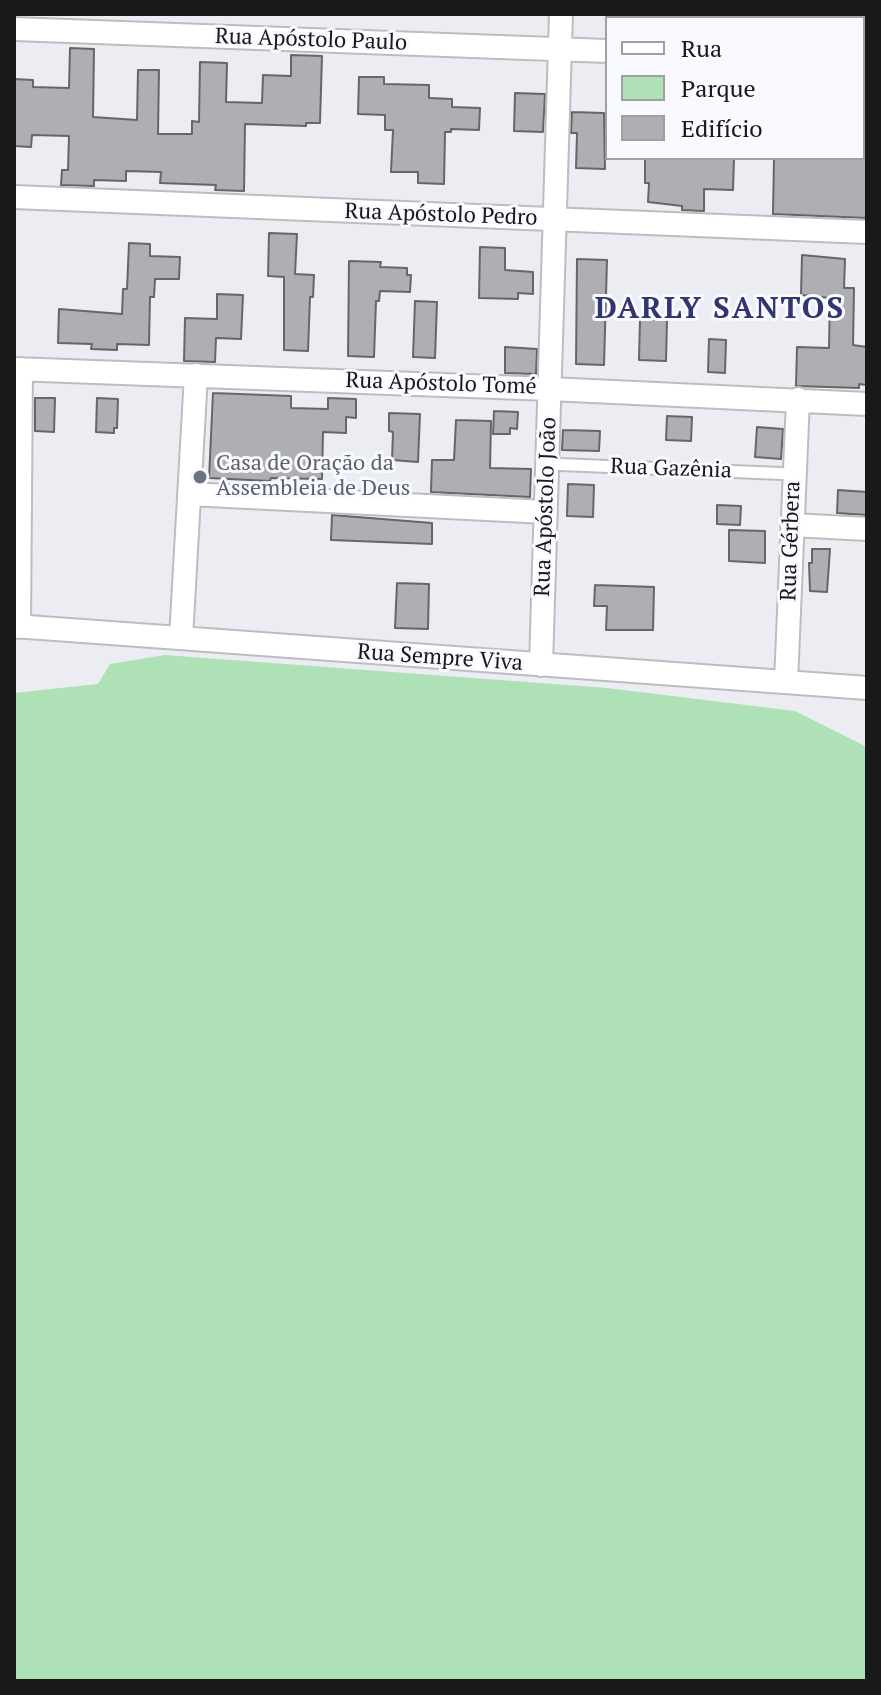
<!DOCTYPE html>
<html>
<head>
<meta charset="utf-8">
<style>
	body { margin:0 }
	#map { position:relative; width:881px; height:1695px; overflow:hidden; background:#ecedf2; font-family:"PT Serif",serif }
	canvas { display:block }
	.frame { position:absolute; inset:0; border:16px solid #19191b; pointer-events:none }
	.legend { position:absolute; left:605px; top:16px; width:260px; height:144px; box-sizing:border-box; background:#f9faff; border:2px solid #9fa0a4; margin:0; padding:10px 14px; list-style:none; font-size:24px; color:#19191b }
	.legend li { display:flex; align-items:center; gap:16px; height:40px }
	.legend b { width:40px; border:2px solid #9fa0a4 }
</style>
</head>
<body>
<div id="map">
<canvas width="881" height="1695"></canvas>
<div class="frame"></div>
<ul class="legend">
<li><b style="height:10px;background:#fff"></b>Rua</li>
<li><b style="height:22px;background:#aee1b6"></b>Parque</li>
<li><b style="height:22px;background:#afaeb2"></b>Edifício</li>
</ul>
</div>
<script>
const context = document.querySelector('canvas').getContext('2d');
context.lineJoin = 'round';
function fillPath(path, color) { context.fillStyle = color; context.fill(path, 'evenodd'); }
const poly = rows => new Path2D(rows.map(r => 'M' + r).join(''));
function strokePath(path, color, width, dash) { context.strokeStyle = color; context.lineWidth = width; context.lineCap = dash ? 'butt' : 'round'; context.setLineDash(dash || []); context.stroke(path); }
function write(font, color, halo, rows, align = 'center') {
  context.font = font + ' "PT Serif",serif'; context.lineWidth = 6; context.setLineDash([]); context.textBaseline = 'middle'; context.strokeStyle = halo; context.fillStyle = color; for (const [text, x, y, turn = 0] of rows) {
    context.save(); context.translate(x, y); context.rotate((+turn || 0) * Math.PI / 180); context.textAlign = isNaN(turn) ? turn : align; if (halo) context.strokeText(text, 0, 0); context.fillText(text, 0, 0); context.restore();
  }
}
const green = poly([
	[165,655,607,688,795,711,867,747,867,1681,14,1681,14,693,98,684,110,664]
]);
const building = poly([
	[70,48,94,49,93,117,137,120,138,70,159,70,158,134,192,134,192,121,199,122,200,62,227,63,226,102,262,103,263,75,291,76,291,55,322,56,320,123,306,123,306,126,245,124,244,191,215,190,216,185,160,183,161,172,126,171,126,181,94,180,94,186,61,185,62,170,68,170,69,136,32,135,31,147,14,146,14,79,33,80,33,87,69,88,70,48],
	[359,77,384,77,384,84,429,85,429,98,452,99,452,107,480,108,479,130,451,129,451,132,445,132,444,184,418,183,418,172,391,172,393,130,385,130,385,115,358,114,359,77],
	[515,93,545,94,543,132,514,131,515,93],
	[572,112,604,113,605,169,576,168,577,133,571,133,572,112],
	[645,158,734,158,733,190,704,189,704,211,682,210,682,206,648,202,649,183,645,183,645,158],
	[774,158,867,158,867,218,773,214,774,158],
	[269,233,297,234,295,274,314,275,313,297,310,297,308,351,284,350,284,277,268,276,269,233],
	[129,243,150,244,150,256,180,257,179,279,155,279,154,297,150,297,149,345,117,344,117,350,91,349,92,344,58,343,59,309,122,314,123,289,127,289,129,243],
	[480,247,505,248,505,270,533,272,533,294,518,293,518,299,479,298,480,247],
	[802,255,845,259,844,288,854,288,853,345,867,347,867,385,859,384,859,388,796,386,797,347,829,348,830,298,801,295,802,255],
	[577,259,607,260,604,365,576,364,577,259],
	[349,261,381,262,380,267,407,268,407,275,411,275,410,292,380,291,379,301,376,301,374,357,348,356,349,261],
	[217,294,243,295,241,339,216,338,215,362,184,361,185,318,217,319,217,294],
	[415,301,437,302,435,358,413,357,415,301],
	[640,319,667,320,666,361,639,360,640,319],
	[709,339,726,340,725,373,708,372,709,339],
	[505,347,537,349,536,374,505,373,505,347],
	[213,393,291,396,291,408,328,409,328,398,356,399,356,418,346,417,346,433,323,432,322,479,271,478,270,481,209,478,213,393],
	[35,398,55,398,54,432,35,431,35,398],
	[97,398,118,399,117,428,114,428,114,433,96,432,97,398],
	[494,411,518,412,517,429,510,428,510,434,493,434,494,411],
	[389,413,420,414,418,462,392,460,393,432,389,431,389,413],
	[667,416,692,417,691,441,666,440,667,416],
	[456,420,491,421,490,468,531,469,530,497,431,492,432,460,454,460,456,420],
	[757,427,783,429,781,459,755,457,757,427],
	[563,430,600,431,599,451,562,450,563,430],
	[568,484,594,485,593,517,567,516,568,484],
	[838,490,867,492,867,515,837,513,838,490],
	[717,505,741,506,740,525,717,524,717,505],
	[332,515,432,523,432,544,331,540,332,515],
	[729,530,765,531,765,563,729,561,729,530],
	[812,549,830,549,827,592,810,591,809,563,812,563,812,549],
	[397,583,429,584,428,629,395,628,397,583],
	[595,585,654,587,653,630,606,630,607,606,594,606,595,585]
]);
const lane = poly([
	[547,464,794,474]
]);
const street = poly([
	[14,29,607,51],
	[863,61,867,61],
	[14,197,867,232],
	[14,369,550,389,867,404],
	[189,494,546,512],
	[792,525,867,529],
	[14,626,867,688],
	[19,627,21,369],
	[181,638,196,375],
	[541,665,561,14],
	[786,682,798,399]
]);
const markers = [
	[200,477,8,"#6b7280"]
];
const streetNames = [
	["Rua Apóstolo Paulo",311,40,2],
	["Rua Apóstolo Pedro",441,215,2],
	["Rua Apóstolo Tomé",441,384,2],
	["Rua Gazênia",671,469,2],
	["Rua Apóstolo João",546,507,-88],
	["Rua Gérbera",791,541,-88],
	["Rua Sempre Viva",440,658,4]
];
const worshipNames = [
	["Casa de Oração da",216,464],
	["Assembleia de Deus",216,489]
];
const districtNames = [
	["DARLY SANTOS",720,309]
];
fillPath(green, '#aee1b6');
fillPath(building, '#afaeb2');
strokePath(building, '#666569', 2);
strokePath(lane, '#bcbdc2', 15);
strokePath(street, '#bcbdc2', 26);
strokePath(lane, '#fff', 11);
strokePath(street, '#fff', 22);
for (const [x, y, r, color] of markers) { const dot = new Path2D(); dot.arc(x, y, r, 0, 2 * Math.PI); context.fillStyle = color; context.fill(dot); strokePath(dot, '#f9faff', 3); }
write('22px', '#19191b', '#f9faff', streetNames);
write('22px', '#5b616d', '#f9faff', worshipNames, 'left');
context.letterSpacing = '2px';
write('bold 30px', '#313671', '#f9faff', districtNames);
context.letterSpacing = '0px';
</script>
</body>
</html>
